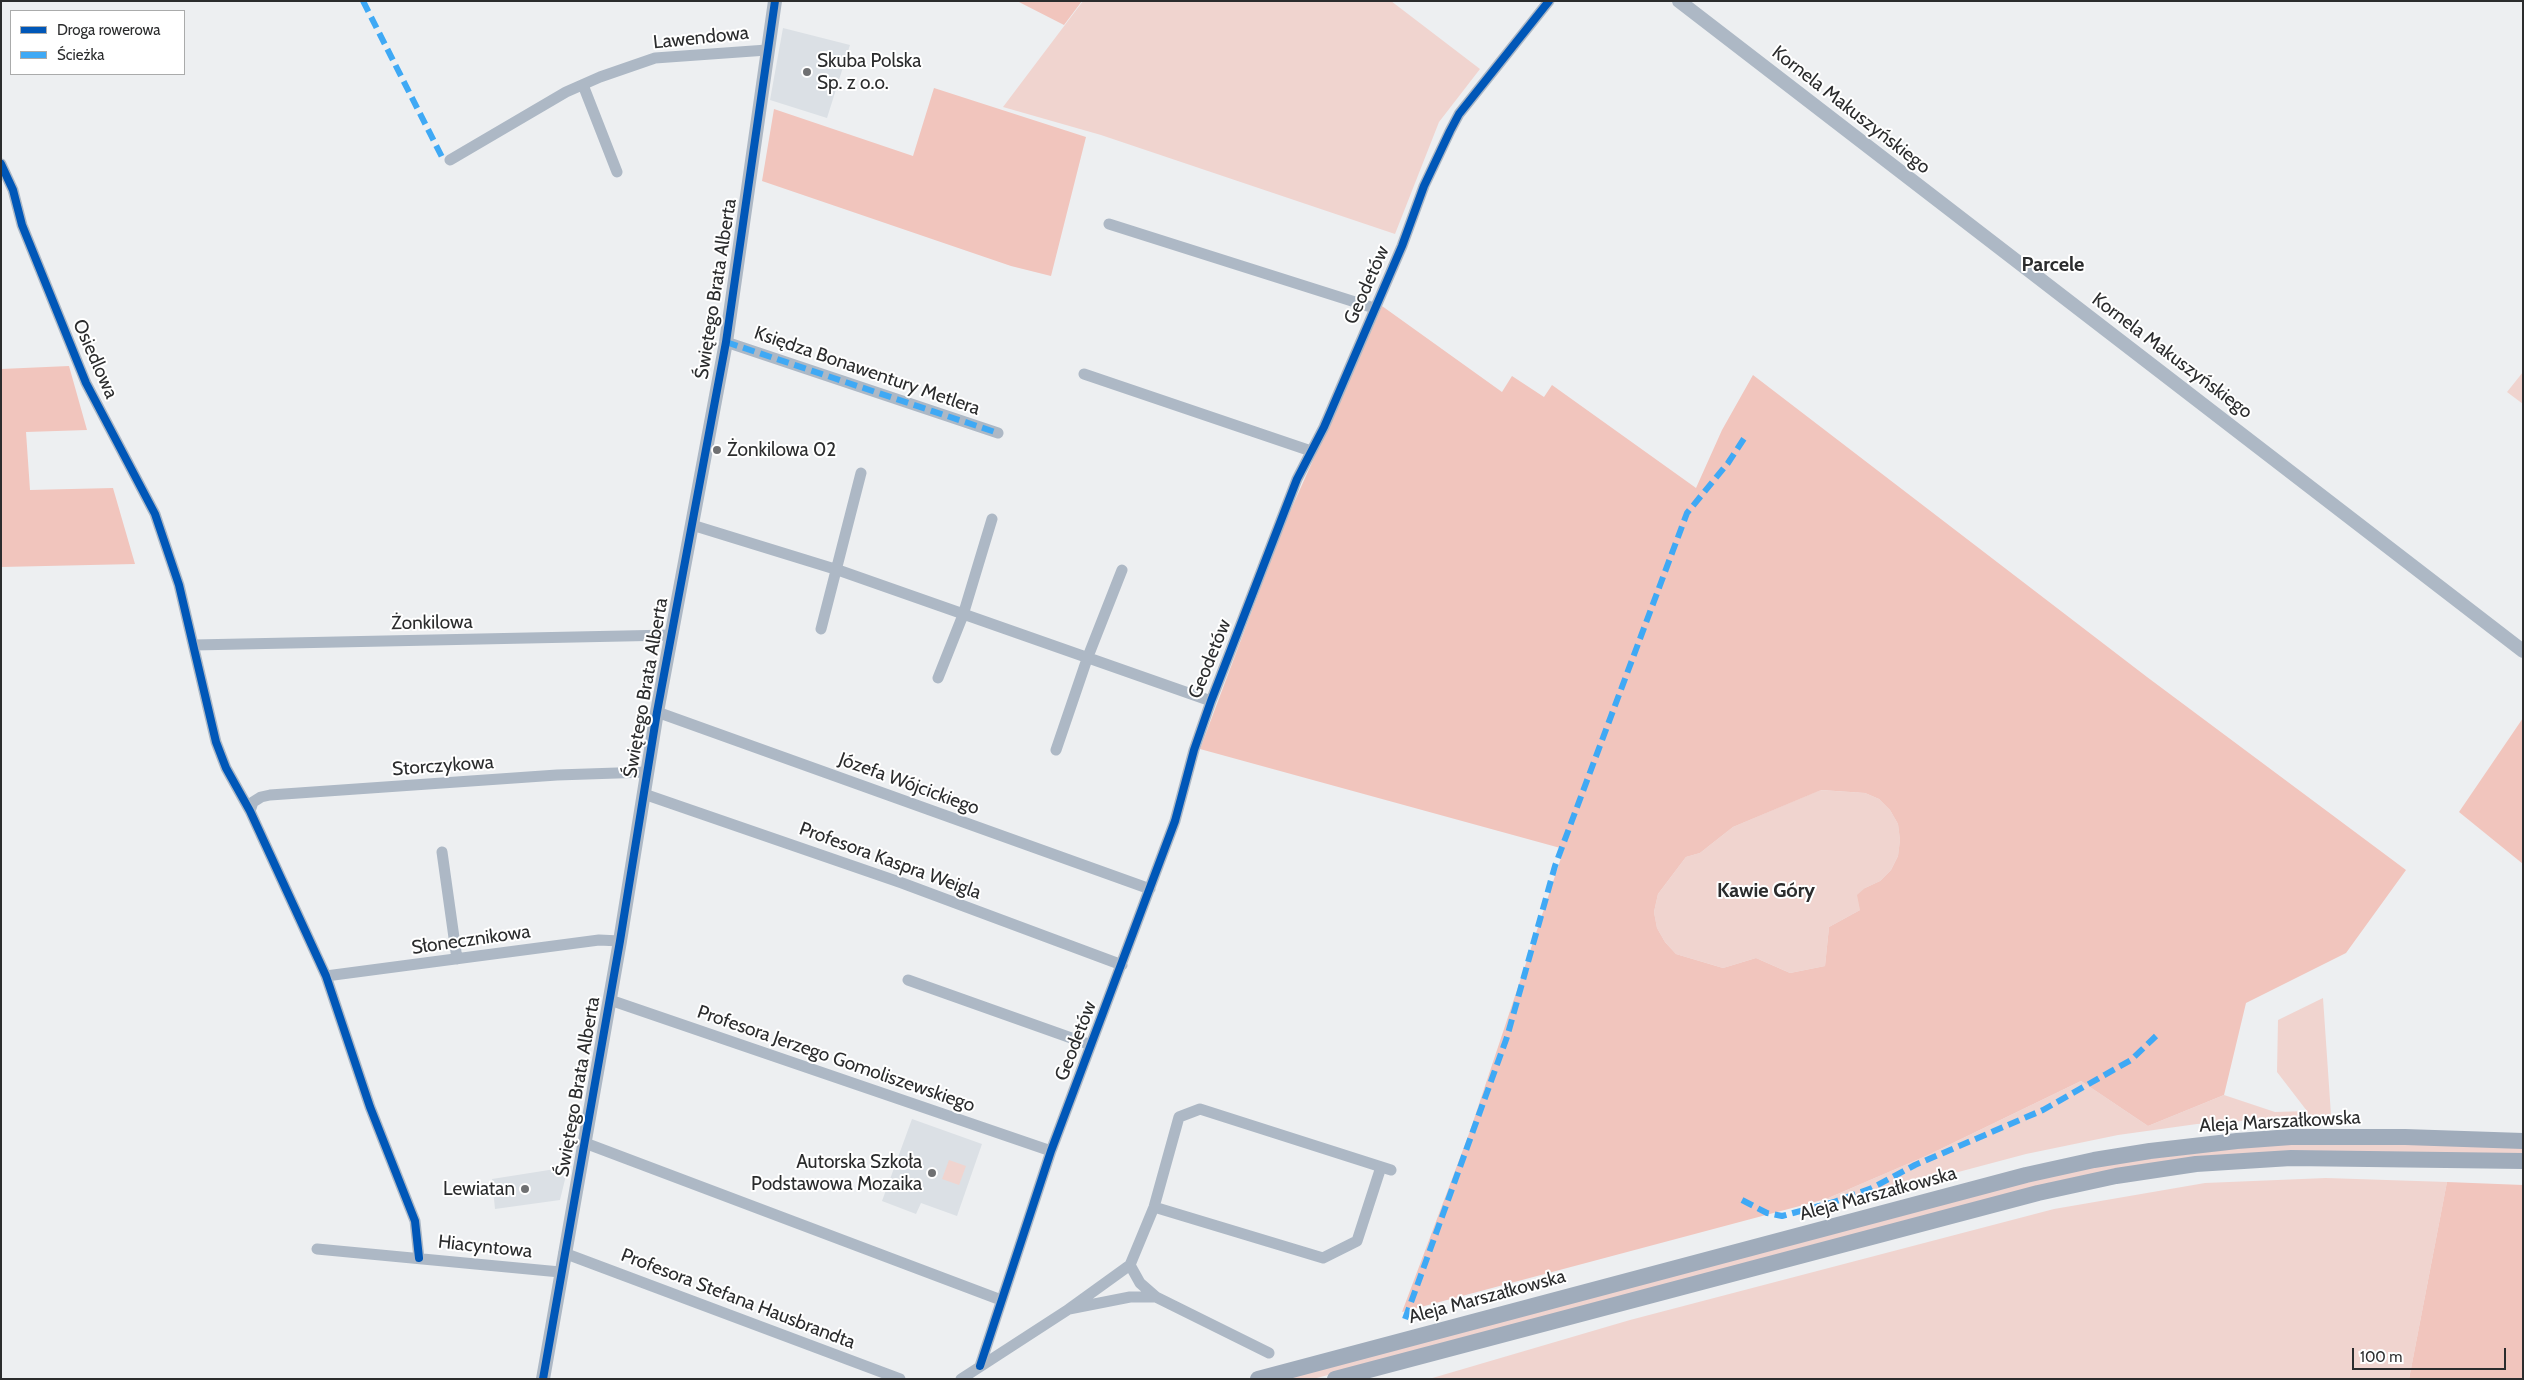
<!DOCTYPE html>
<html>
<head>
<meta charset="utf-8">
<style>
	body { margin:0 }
	#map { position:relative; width:2524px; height:1380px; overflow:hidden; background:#edeff1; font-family:Cabin,sans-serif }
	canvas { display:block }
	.frame { position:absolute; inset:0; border:2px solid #2b2c2d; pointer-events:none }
	.legend { position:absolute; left:10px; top:10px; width:175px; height:65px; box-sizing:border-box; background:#fff; border:1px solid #aaabab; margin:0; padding:6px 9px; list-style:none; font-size:15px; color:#2b2c2d }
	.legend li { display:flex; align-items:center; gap:10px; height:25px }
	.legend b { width:25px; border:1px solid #aaabab }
	.scale { position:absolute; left:2352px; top:1348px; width:154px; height:22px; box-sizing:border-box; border:2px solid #2b2c2d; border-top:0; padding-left:6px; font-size:15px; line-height:18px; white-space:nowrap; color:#2b2c2d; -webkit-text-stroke:4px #fff; paint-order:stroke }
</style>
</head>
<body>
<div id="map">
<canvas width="2524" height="1380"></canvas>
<div class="frame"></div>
<ul class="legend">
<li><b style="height:6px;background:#0057b8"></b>Droga rowerowa</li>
<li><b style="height:6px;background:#3fa9f5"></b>Ścieżka</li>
</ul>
<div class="scale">100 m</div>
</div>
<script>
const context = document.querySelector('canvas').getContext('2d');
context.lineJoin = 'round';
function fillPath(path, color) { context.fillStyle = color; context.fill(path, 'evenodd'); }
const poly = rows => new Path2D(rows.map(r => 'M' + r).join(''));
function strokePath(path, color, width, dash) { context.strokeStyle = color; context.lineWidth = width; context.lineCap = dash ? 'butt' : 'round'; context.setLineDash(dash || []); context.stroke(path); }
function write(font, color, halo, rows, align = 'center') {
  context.font = font + ' Cabin,sans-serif'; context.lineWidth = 4; context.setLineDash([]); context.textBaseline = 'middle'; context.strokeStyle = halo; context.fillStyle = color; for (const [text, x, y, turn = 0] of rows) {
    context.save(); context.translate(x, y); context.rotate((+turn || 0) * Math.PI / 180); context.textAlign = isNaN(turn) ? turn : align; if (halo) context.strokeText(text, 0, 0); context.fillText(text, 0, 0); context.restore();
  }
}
const built = poly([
	[783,28,850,45,827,118,770,100],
	[912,1119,982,1144,957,1216,921,1203,916,1214,882,1201],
	[568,1167,560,1200,495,1209,492,1179]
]);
const green = poly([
	[1083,1,1391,1,1480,69,1439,122,1395,234,1101,135,1003,107],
	[2523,372,2523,404,2507,392],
	[1820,790,1865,793,1879,799,1890,810,1898,824,1900,840,1898,856,1891,870,1880,881,1865,888,1860,910,1829,927,1825,966,1790,973,1756,958,1723,968,1676,954,1665,942,1657,928,1654,912,1658,894,1686,857,1700,853,1733,827],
	[2323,998,2331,1115,2197,1124,2118,1135,2026,1154,1853,1200,1826,1199,1926,1156,2081,1081,2148,1126,2224,1095,2275,1112,2307,1111,2277,1072,2278,1020],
	[2291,1142,2523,1146,2523,1155,2194,1159,1486,1333,1313,1379,1278,1379,2004,1186,2104,1164],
	[949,1160,966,1166,959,1185,942,1179],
	[2326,1178,2447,1182,2409,1379,1429,1379,1630,1320,2054,1209,2205,1183]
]);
const forest = poly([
	[1017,1,1082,1,1064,25],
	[934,88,1086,137,1051,276,1011,266,762,181,774,109,913,156],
	[1382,306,1502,392,1512,376,1544,397,1552,385,1696,488,1722,430,1753,375,2147,677,2406,870,2346,953,2246,1003,2224,1095,2148,1126,2081,1081,1926,1156,1826,1199,1402,1312,1470,1131,1564,849,1200,749,1284,525],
	[1821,790,1865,793,1879,799,1890,810,1898,824,1900,840,1898,856,1891,870,1880,881,1865,888,1857,895,1860,910,1829,927,1825,966,1790,973,1756,958,1723,968,1676,954,1665,942,1657,928,1654,912,1658,894,1686,857,1700,853,1733,827],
	[69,366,87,430,26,432,30,490,113,488,135,564,1,567,1,369],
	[2523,718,2523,864,2459,812],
	[2447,1182,2523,1185,2523,1379,2409,1379]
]);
const minor = poly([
	[583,85,617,172],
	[450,160,566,92,600,77,655,58,767,50],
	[1,164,13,190,22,225,86,383,155,514,179,585,216,742,226,768,250,811,326,976,370,1107,415,1221,419,1258],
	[1109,224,1374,308],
	[726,342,998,433],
	[1084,374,1311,451],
	[692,525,838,570,1211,701],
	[821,629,861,473],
	[194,645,671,635],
	[938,678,963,615,992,519],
	[657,712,1150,889],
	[1056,750,1087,659,1122,570],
	[644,794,902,883,1122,965],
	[250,811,253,802,261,797,270,795,557,775,647,772],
	[442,852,457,959],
	[326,976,599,940,620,941],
	[908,980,1091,1045],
	[610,1000,1051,1151],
	[585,1143,1001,1300],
	[1154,1207,1323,1258,1357,1241,1381,1167],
	[317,1249,560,1272],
	[564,1253,900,1379],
	[1130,1265,1140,1283,1156,1297],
	[1069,1309,1130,1265,1154,1207,1179,1117,1200,1109,1391,1170],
	[980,1366,1051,1151,1175,821,1194,750,1211,701,1297,479,1324,427,1402,246,1424,186,1450,131,1459,114,1549,1],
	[961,1379,1069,1309,1130,1297,1156,1297,1269,1353]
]);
const tertiary = poly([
	[1679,1,2523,651],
	[543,1379,620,941,657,712,726,342,775,1]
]);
const secondary = poly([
	[1258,1379,2026,1175,2094,1160,2150,1151,2237,1141,2291,1137,2405,1137,2523,1141],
	[1335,1379,2038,1193,2116,1176,2196,1164,2291,1158,2523,1161]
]);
const quiet = poly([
	[363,1,444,161],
	[726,342,998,433],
	[1742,1200,1767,1213,1782,1216,1834,1202,1872,1188,1915,1165,2043,1110,2131,1060,2156,1036],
	[1405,1319,1507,1037,1555,866,1687,513,1728,463,1745,437]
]);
const cycleway = poly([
	[1,164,13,190,22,225,86,383,155,514,179,585,216,742,226,768,250,811,326,976,370,1107,415,1221,419,1258],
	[980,1366,1051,1151,1175,821,1194,750,1211,701,1297,479,1324,427,1402,246,1424,186,1450,131,1459,114,1549,1],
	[543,1379,620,941,657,712,726,342,775,1]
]);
const markers = [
	[807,72,5,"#6f7072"],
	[717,450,5,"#6f7072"],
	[932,1173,5,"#6f7072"],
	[525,1189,5,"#6f7072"]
];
const streetNames = [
	["Lawendowa",701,38,-6],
	["Kornela Makuszyńskiego",1851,110,38],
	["Geodetów",1367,285,-66],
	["Świętego Brata Alberta",716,289,-81],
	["Kornela Makuszyńskiego",2172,356,37],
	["Osiedlowa",95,359,66],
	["Księdza Bonawentury Metlera",867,371,19],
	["Żonkilowa",432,623,-1],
	["Geodetów",1210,659,-68],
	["Świętego Brata Alberta",646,688,-80],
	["Storczykowa",443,766,-4],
	["Józefa Wójcickiego",909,784,20],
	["Profesora Kaspra Weigla",890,861,20],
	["Słonecznikowa",471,940,-8],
	["Geodetów",1076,1041,-69],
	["Profesora Jerzego Gomoliszewskiego",836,1059,19],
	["Świętego Brata Alberta",578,1087,-80],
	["Aleja Marszałkowska",2280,1122,-3],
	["Aleja Marszałkowska",1878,1194,-15],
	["Hiacyntowa",485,1247,6],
	["Aleja Marszałkowska",1487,1297,-15],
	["Profesora Stefana Hausbrandta",738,1299,21]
];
const poiNames = [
	["Skuba Polska",817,61],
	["Sp. z o.o.",817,83],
	["Żonkilowa 02",727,450],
	["Autorska Szkoła",922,1162,"right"],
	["Podstawowa Mozaika",922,1184,"right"],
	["Lewiatan",515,1189,"right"]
];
const neighbourhoodNames = [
	["Parcele",2053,265],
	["Kawie Góry",1766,891]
];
fillPath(built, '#dbe0e5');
fillPath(green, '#f0d4cf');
fillPath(forest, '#f1c5bd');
strokePath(minor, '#adb8c5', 11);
strokePath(tertiary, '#adb8c5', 14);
strokePath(secondary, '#a0acbb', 16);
strokePath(quiet, '#3fa9f5', 6, [12, 6]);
strokePath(cycleway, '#0057b8', 8);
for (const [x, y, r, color] of markers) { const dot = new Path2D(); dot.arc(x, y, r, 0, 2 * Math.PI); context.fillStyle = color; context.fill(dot); strokePath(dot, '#fff', 2); }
write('19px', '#2b2c2d', '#fff', streetNames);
write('19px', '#2b2c2d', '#fff', poiNames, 'left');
write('bold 20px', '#2b2c2d', '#fff', neighbourhoodNames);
</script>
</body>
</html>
